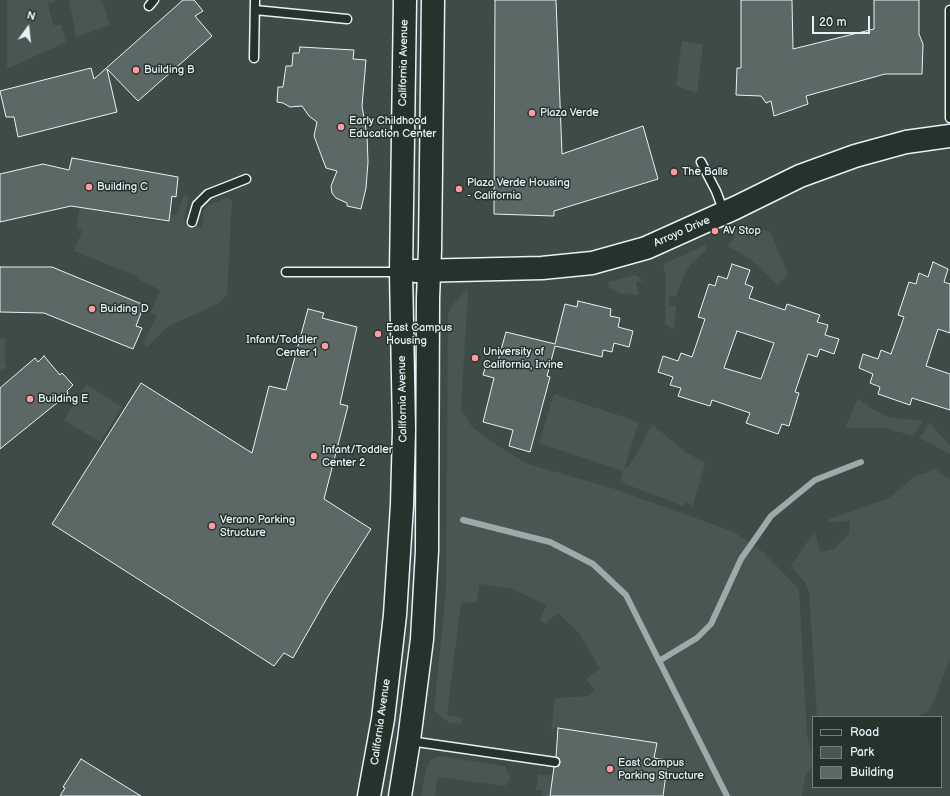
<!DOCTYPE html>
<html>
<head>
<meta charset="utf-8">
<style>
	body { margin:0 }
	#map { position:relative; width:950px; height:796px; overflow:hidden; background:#323e39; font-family:"Balsamiq Sans",sans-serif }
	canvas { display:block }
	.legend { position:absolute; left:812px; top:716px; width:130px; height:72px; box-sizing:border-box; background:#26332d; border:1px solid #747f7e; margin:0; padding:5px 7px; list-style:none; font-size:12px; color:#e8f1f8 }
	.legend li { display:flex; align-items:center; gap:8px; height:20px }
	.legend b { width:20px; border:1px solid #747f7e }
	.north { position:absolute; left:8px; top:8px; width:40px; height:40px; -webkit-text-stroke:3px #26332d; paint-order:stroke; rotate:15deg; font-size:11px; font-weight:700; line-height:16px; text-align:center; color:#e8f1f8 }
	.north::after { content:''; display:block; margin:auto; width:14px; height:18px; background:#e8f1f8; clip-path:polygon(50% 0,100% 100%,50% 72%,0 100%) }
	.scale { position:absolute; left:812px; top:16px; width:58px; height:18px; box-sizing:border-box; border:2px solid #e8f1f8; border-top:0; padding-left:5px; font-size:12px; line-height:14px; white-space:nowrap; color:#e8f1f8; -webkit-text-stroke:3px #26332d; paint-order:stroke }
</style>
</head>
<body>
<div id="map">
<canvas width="950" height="796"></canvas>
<ul class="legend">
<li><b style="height:5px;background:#26332d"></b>Road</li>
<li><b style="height:11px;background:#495651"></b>Park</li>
<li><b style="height:11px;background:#5c6865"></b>Building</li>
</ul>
<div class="north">N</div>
<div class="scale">20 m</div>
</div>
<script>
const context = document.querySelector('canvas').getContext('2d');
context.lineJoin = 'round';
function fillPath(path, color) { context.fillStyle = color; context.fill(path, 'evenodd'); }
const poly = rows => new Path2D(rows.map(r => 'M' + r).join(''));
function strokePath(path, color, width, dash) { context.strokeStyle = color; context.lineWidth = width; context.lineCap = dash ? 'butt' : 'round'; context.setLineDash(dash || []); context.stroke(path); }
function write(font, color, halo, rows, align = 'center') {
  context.font = font + ' "Balsamiq Sans",sans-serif'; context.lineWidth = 3; context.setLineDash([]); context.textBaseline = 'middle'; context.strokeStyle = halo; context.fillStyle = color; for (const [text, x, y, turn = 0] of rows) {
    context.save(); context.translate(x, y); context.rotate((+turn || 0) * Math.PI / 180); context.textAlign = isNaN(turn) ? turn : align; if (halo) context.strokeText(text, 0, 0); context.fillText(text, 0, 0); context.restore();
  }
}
const built = poly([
	[0,0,950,0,950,796,0,796],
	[813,717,941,717,941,787,813,787]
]);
const green = poly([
	[7,0,55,0,55,2,48,4,53,25,61,25,66,42,7,69],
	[69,0,99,0,103,3,110,25,76,37],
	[682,41,703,44,697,93,676,86],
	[184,195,189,197,183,223,202,227,204,210,209,205,226,198,232,200,227,295,219,303,167,327,147,347,143,343,157,316,151,312,160,290,140,280,137,276,74,251,82,231,76,226,80,207,167,223,171,215,176,215],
	[748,224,770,232,788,274,778,285,750,259,728,246,733,239,734,230],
	[706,245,707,250,691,264,684,275,676,297,670,296,669,305,676,306,674,330,665,324,666,276,663,264],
	[636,275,644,281,636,281,638,295,620,293,609,288,608,282],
	[466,291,468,291,461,409,472,427,498,446,528,464,612,488,734,532,763,552,799,589,807,734,813,758,813,764,805,777,802,796,663,796,668,760,654,758,657,743,558,728,551,729,555,698,588,696,595,690,586,679,600,669,580,634,558,613,546,623,544,623,541,621,540,618,547,605,512,589,480,584,477,602,461,603,447,715,460,717,462,719,461,724,449,723,434,710,446,589,448,316,451,306],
	[0,339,5,339,5,364,7,367,0,372],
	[86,384,122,407,100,442,64,420],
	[554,394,639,422,624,469,628,467,643,443,646,434,653,425,684,451,705,463,693,506,686,502,683,506,620,482,623,471,539,443],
	[858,398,870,408,889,417,923,421,913,436,885,428,845,428],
	[930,423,950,446,950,454,920,438],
	[935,469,950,480,950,659,933,703,927,712,916,717,817,717,809,592,806,584,791,565,815,531,820,552,834,549,849,534,850,521,828,522,827,520,889,498,914,477],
	[440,756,503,766,506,767,510,780,505,786,438,777,435,796,421,796,426,770,431,759],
	[538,774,553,776,550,796,541,796,542,790,536,790]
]);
const stream = poly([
	[463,520,550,542,593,564,626,595,727,796],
	[659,661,697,638,711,624,741,559,771,516,815,480,861,462]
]);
const building = poly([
	[183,0,194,0,203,11,195,16,212,36,138,101,107,69,117,112,18,137,14,117,6,117,0,91,91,68,94,79,183,0],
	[495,0,556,0,562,154,643,126,658,179,554,211,554,216,494,214,495,0],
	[741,0,792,0,793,49,874,29,874,0,919,0,919,34,923,44,922,74,885,74,806,96,808,104,774,116,771,101,766,103,761,96,736,95,737,68,741,68,741,0],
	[300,47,354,50,353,59,366,60,362,106,367,135,368,162,366,188,361,209,347,206,347,203,336,198,332,193,331,186,337,171,326,168,314,136,317,122,309,116,302,106,290,107,283,103,277,102,278,87,283,87,286,66,292,66,293,53,299,53,300,47],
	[72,158,178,177,176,197,172,196,169,221,71,206,0,222,0,174,43,164,69,170,72,158],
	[933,262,948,269,944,282,950,284,950,333,938,329,926,366,950,374,950,410,912,398,910,405,878,394,880,387,870,383,873,374,859,368,863,354,878,359,881,350,891,354,904,317,898,315,909,282,916,284,919,273,928,277,933,262],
	[732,264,750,270,745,284,753,287,749,298,785,310,787,304,820,315,817,322,828,325,825,335,839,339,834,354,820,349,817,357,808,354,795,392,799,393,789,426,782,424,778,434,746,423,750,413,712,400,710,406,678,396,681,388,670,385,673,377,658,372,663,356,678,361,681,353,692,357,705,319,698,317,709,284,715,286,718,276,727,279,732,264],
	[737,331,774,343,761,379,724,368,737,331],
	[0,267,52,267,144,305,136,326,142,328,133,349,44,313,0,312,0,267],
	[578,301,611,309,610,316,620,318,618,327,633,331,629,347,614,343,612,352,603,350,602,357,555,346,547,376,550,377,530,452,509,446,513,430,483,422,494,378,483,375,487,361,497,364,506,332,555,344,565,304,577,307,578,301],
	[308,309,324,313,322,318,357,327,340,404,348,406,324,499,371,529,327,598,293,658,284,653,274,666,52,524,141,383,252,453,269,386,286,390,308,309],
	[44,356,60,375,62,373,73,385,67,391,68,394,0,449,0,388,35,358,38,362,44,356],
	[558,728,657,743,654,758,668,760,663,796,550,796,554,767,559,766,560,762,559,758,556,757,558,728],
	[81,759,141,796,60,796,65,788,63,787,81,759]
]);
const lane = poly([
	[149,6,154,0],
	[255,10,347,19],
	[950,10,950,118],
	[254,58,255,0],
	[701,162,716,191,724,212],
	[192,222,197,205,208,194,246,179],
	[286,272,400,272],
	[410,741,555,762]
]);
const secondary = poly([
	[415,271,542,268,592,263,646,248,735,208,800,176,855,156,906,142,950,136],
	[369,796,383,719,395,615,402,505,404,430,401,272,405,0],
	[400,796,409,740,422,639,427,551,428,298,430,250,433,0]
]);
const markers = [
	[136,70,4,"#ff9aa2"],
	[532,113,4,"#ff9aa2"],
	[341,127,4,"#ff9aa2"],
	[674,172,4,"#ff9aa2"],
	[89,187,4,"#ff9aa2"],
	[459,189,4,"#ff9aa2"],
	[715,231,4,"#ff9aa2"],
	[92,309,4,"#ff9aa2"],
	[378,334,4,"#ff9aa2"],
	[325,346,4,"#ff9aa2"],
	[475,358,4,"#ff9aa2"],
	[30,399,4,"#ff9aa2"],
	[314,456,4,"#ff9aa2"],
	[212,526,4,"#ff9aa2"],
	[610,769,4,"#ff9aa2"]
];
const streetNames = [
	["California Avenue",404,63,-89],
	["Arroyo Drive",682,232,-24],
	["California Avenue",403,399,-91],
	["California Avenue",381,722,-82]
];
const poiNames = [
	["Building B",144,70],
	["Plaza Verde",540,113],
	["Early Childhood",349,121],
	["Education Center",349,134],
	["The Balls",682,172],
	["Plaza Verde Housing",467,183],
	["- California",467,196],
	["Building C",97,187],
	["AV Stop",723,231],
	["Buiding D",100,309],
	["East Campus",386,328],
	["Housing",386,341],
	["Infant/Toddler",317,340,"right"],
	["Center 1",317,353,"right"],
	["University of",483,352],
	["California, Irvine",483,365],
	["Building E",38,399],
	["Infant/Toddler",322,450],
	["Center 2",322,463],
	["Verano Parking",220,520],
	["Structure",220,533],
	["East Campus",618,763],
	["Parking Structure",618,776]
];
fillPath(built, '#3f4b46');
fillPath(green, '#495651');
strokePath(stream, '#9ea9ab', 6);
fillPath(building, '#5c6865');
strokePath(building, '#e8f1f8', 1);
strokePath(lane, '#e8f1f8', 11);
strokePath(secondary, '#e8f1f8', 25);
strokePath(lane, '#26332d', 8);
strokePath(secondary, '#26332d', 22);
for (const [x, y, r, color] of markers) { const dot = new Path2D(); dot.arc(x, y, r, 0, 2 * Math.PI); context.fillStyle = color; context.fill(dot); strokePath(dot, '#26332d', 1.5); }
write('11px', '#e8f1f8', '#26332d', streetNames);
write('11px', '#e8f1f8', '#26332d', poiNames, 'left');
</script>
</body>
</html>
